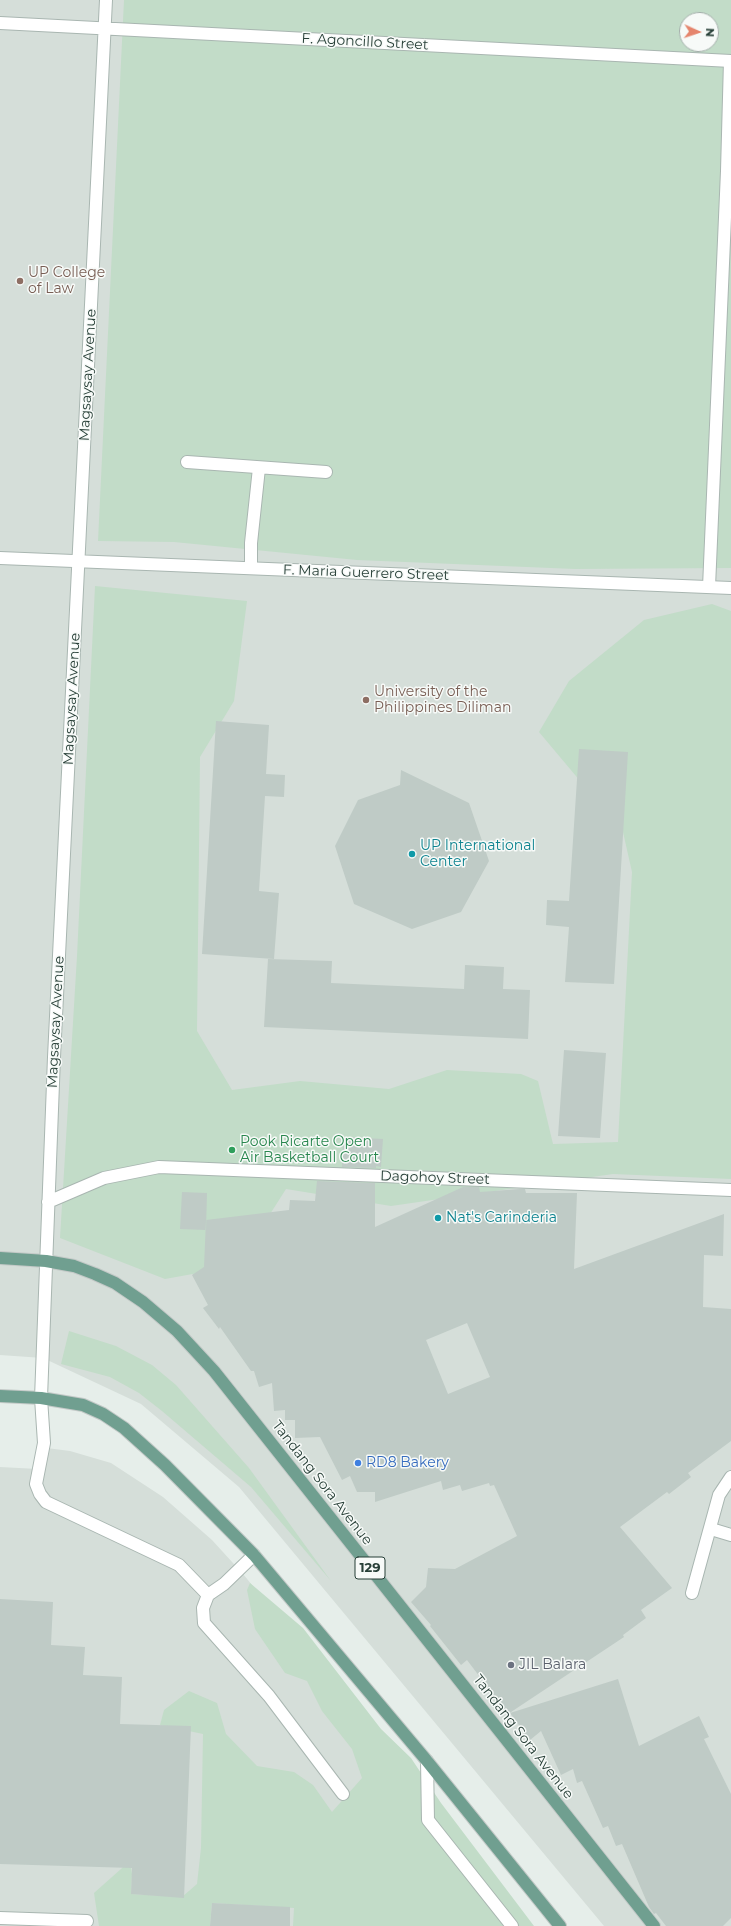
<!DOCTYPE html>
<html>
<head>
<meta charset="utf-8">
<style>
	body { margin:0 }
	#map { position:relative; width:731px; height:1926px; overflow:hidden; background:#e6eeea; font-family:Montserrat,sans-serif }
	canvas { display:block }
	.north { position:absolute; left:679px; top:12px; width:40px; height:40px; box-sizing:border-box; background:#f7faf8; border:1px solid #a4afab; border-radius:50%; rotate:93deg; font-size:11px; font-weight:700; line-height:16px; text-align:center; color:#273f37 }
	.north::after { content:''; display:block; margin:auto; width:14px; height:18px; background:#e5856d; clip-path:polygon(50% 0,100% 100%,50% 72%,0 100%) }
</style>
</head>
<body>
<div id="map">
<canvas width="731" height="1926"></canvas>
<div class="north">N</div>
</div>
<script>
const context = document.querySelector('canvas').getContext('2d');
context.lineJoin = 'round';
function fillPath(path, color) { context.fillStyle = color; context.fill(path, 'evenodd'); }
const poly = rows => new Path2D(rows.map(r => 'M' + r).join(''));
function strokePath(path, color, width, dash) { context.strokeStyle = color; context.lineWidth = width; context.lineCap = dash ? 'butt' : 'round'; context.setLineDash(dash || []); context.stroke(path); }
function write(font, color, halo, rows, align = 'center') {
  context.font = font + ' Montserrat,sans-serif'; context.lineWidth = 3; context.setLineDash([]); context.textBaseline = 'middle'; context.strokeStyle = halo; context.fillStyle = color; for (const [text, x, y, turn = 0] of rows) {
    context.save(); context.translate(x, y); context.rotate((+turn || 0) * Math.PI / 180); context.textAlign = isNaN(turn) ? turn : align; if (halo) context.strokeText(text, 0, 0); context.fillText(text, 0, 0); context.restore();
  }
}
const built = poly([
	[0,0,731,0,731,1926,604,1926,239,1487,141,1404,43,1358,0,1355],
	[687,20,711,20,711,44,687,44],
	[39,1447,70,1451,111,1463,163,1497,212,1540,243,1574,405,1771,328,1926,0,1926,0,1467,38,1469]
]);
const green = poly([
	[124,0,731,0,731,568,575,569,357,560,174,542,98,541],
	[687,20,711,20,711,44,687,44],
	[95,586,247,601,234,701,200,757,197,1031,232,1090,300,1081,389,1089,447,1070,521,1074,538,1081,553,1144,618,1142,632,872,623,832,539,732,569,681,644,620,712,604,731,611,731,1179,613,1174,391,1206,286,1189,237,1266,165,1279,60,1238,77,956],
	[69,1331,116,1346,152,1365,176,1385,249,1468,331,1581,251,1487,162,1411,139,1393,110,1377,61,1364],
	[250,1583,303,1628,381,1729,411,1758,441,1803,534,1926,293,1926,294,1908,212,1903,210,1926,99,1926,94,1893,130,1861,132,1874,131,1894,182,1897,197,1884,201,1848,203,1734,160,1725,164,1710,189,1691,217,1703,226,1734,257,1766,294,1772,313,1785,332,1812,362,1778,352,1749,322,1711,307,1681,285,1673,255,1629,247,1590]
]);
const building = poly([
	[216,721,269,725,266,774,285,775,284,797,265,796,259,891,279,893,274,959,202,954],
	[579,749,628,752,614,984,565,982,569,927,546,925,547,900,569,901],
	[401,770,469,803,489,861,461,912,412,929,354,904,335,846,358,800,400,785],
	[268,959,332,961,331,983,464,989,465,965,504,967,503,989,530,990,528,1039,264,1027],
	[564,1050,606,1053,600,1138,558,1136],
	[343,1137,383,1139,381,1167,376,1166,376,1168,342,1167],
	[317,1181,375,1183,375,1227,463,1187,479,1187,480,1192,520,1189,525,1189,526,1193,577,1193,574,1269,724,1214,723,1256,704,1255,703,1307,731,1309,731,1441,688,1473,691,1477,669,1494,667,1492,620,1527,672,1588,641,1610,646,1618,623,1635,624,1637,508,1714,467,1660,461,1665,430,1626,431,1625,411,1602,426,1587,428,1568,455,1569,517,1536,494,1485,490,1486,489,1483,462,1491,460,1485,443,1490,441,1481,375,1502,375,1492,357,1492,350,1476,342,1480,320,1437,295,1438,295,1420,285,1420,285,1410,274,1411,272,1383,259,1387,254,1371,251,1371,220,1327,219,1329,203,1308,208,1305,192,1275,204,1267,206,1220,289,1210,290,1200,315,1201],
	[467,1323,490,1377,448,1394,426,1340],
	[182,1192,207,1193,206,1230,180,1229],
	[0,1599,53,1602,51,1645,85,1647,83,1675,122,1677,120,1724,191,1726,184,1898,131,1894,132,1868,0,1864],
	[618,1679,639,1746,699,1716,709,1737,704,1739,731,1794,731,1918,723,1926,666,1926,656,1913,654,1914,649,1907,622,1844,616,1846,608,1826,603,1828,582,1781,577,1783,573,1769,561,1775,541,1731,530,1740,510,1713],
	[212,1903,290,1907,290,1926,210,1926]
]);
const service = poly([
	[187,462,326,472],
	[251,568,251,543,259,468],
	[709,587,727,171,730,61],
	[41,1398,44,1443,36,1484,40,1494,46,1502,179,1565,208,1595],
	[254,1555,224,1584,208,1595,203,1608,204,1623,269,1696,343,1794],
	[692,1593,719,1495,731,1477],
	[427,1761,428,1820,512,1926],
	[0,1918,87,1921]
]);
const minor = poly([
	[0,23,731,61],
	[0,558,731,588],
	[48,1202,104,1178,159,1167,731,1190],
	[41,1398,54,1057,106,0],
	[711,1529,731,1535]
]);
const primary = poly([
	[0,1258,46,1261,74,1266,95,1274,115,1283,143,1302,177,1331,214,1371,654,1926],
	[0,1396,41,1398,83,1405,103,1414,124,1428,165,1465,254,1555,427,1761,560,1926]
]);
const markers = [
	[20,281,4,"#8d6e63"],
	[366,700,4,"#8d6e63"],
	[412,854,4,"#0f9aa8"],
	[232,1150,4,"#2e9e5b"],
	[438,1218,4,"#0f9aa8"],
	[358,1463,4,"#3f7fe0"],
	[511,1665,4,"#6b7280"]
];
const shields = [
	[370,1568,30]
];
const shieldNames = [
	["129",370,1568]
];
const streetNames = [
	["F. Agoncillo Street",365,42,3],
	["Magsaysay Avenue",88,375,-87],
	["F. Maria Guerrero Street",366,573,2],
	["Magsaysay Avenue",72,699,-87],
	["Magsaysay Avenue",56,1022,-87],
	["Dagohoy Street",435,1178,2],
	["Tandang Sora Avenue",322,1483,52],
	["Tandang Sora Avenue",523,1737,52]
];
const educationNames = [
	["UP College",28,273],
	["of Law",28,289],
	["University of the",374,692],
	["Philippines Diliman",374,708]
];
const cultureNames = [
	["UP International",420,846],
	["Center",420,862],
	["Nat's Carinderia",446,1218]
];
const leisureNames = [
	["Pook Ricarte Open",240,1142],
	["Air Basketball Court",240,1158]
];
const shopNames = [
	["RD8 Bakery",366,1463]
];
const worshipNames = [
	["JIL Balara",519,1665]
];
fillPath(built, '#d5ded9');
fillPath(green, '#c2dcc8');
fillPath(building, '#bfcbc6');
strokePath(service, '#a9b6b1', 14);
strokePath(minor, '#a9b6b1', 14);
strokePath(primary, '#c3c9c7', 14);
strokePath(service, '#fff', 12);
strokePath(minor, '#fff', 12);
strokePath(primary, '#709f90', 12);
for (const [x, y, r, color] of markers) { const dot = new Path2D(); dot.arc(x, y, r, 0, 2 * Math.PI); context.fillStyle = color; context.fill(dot); strokePath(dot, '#f7faf8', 1.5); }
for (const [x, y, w] of shields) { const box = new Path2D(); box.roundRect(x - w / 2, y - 11, w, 22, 3); context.fillStyle = '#f7faf8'; context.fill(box); strokePath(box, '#273f37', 1); }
write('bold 13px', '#273f37', null, shieldNames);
write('14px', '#273f37', '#f7faf8', streetNames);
write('14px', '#785e54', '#f7faf8', educationNames, 'left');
write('14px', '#0d838f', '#f7faf8', cultureNames, 'left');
write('14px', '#27864d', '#f7faf8', leisureNames, 'left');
write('14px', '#366cbe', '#f7faf8', shopNames, 'left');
write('14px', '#5b616d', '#f7faf8', worshipNames, 'left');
</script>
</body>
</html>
